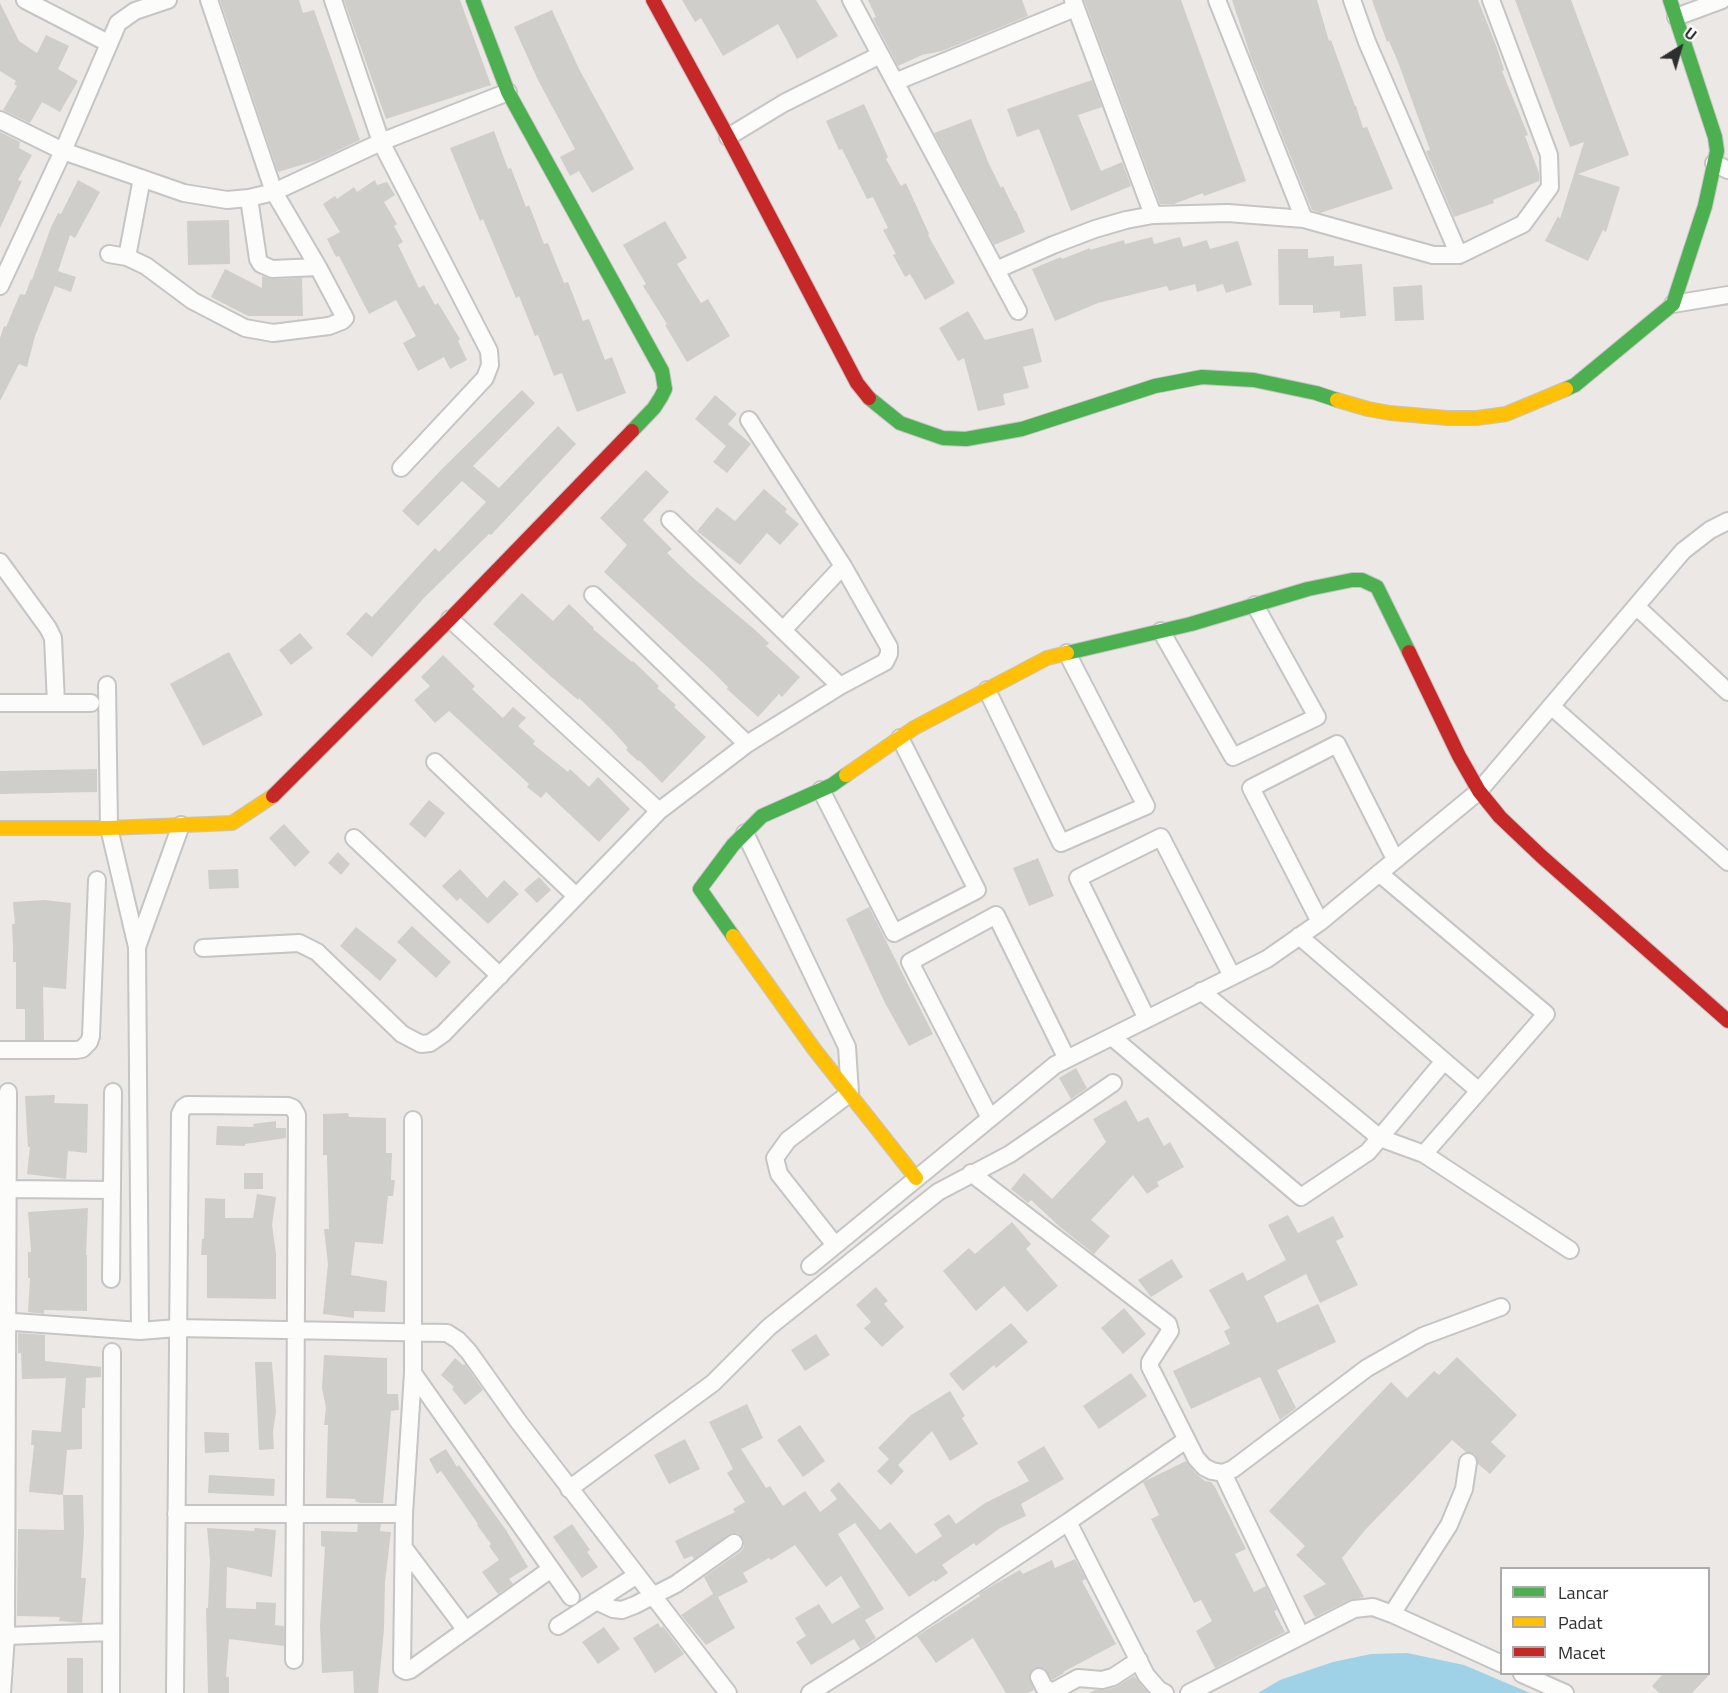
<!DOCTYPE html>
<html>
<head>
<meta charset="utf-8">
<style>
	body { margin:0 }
	#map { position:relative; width:1728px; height:1693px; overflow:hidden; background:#ebe8e5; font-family:"Titillium Web",sans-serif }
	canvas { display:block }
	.legend { position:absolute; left:1500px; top:1567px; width:210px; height:108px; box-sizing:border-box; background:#fff; border:2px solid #ababab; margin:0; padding:8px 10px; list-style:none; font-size:18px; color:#2e2e2e }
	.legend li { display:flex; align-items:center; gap:12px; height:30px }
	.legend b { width:30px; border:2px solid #ababab }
	.north { position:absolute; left:1650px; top:18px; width:60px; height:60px; -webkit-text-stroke:4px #fff; paint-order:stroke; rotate:37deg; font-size:16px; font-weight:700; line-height:24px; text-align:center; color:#2e2e2e }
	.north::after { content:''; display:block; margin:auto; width:21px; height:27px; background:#2e2e2e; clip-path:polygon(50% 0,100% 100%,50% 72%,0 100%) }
</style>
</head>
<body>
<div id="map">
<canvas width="1728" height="1693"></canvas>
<ul class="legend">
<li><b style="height:8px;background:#4caf50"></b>Lancar</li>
<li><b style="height:8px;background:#ffc107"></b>Padat</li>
<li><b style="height:8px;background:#c62828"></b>Macet</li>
</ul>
<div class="north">U</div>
</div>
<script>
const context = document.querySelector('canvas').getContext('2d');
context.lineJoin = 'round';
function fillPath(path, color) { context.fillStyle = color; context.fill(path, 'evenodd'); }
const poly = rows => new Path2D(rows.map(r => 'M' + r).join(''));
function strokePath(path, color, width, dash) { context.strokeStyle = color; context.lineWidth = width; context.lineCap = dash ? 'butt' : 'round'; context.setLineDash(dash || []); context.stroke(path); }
const water = poly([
	[1407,1653,1464,1665,1530,1693,1258,1693,1280,1680,1333,1662,1371,1654]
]);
const building = poly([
	[220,0,299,0,303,13,314,10,360,140,318,160,278,172],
	[344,0,460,0,491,85,386,119],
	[682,0,816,0,838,36,797,59,778,24,723,56,701,18,695,22],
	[868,0,1022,0,1028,16,942,51,922,55,898,66,875,22,873,18,876,17],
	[1084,0,1181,0,1246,181,1204,196,1203,193,1174,204,1160,204],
	[1232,0,1317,0,1329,41,1331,40,1355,106,1356,106,1363,128,1367,127,1393,189,1320,213,1312,210,1251,57],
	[1372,0,1478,0,1497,48,1504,70,1502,71,1528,135,1525,136,1539,173,1539,181,1493,200,1494,203,1454,217,1426,151,1430,150,1398,62,1389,41,1387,42],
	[1515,0,1571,0,1629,155,1578,174,1620,187,1606,232,1603,230,1588,261,1545,241,1558,216,1560,219,1584,142,1570,147],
	[0,3,19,41,37,53,46,35,69,46,58,69,78,81,60,112,42,102,30,123,3,110,17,86,14,84,16,81,0,71],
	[552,10,579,69,634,169,592,193,579,171,570,176,560,157,575,149,538,80,514,27],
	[1092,80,1102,107,1078,115,1101,171,1122,162,1131,186,1071,211,1039,129,1017,137,1007,109],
	[864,104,888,157,886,159,901,186,906,183,929,234,928,235,955,283,925,300,910,274,905,277,893,255,896,254,883,230,888,228,873,197,867,199,842,149,839,150,826,121],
	[971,119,989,164,1001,188,1003,186,1015,211,1016,211,1025,232,994,245,934,133],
	[494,131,508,169,511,168,526,207,529,205,544,244,548,243,564,283,568,282,583,321,589,319,605,360,612,357,626,393,577,412,562,373,554,376,538,335,535,336,519,296,516,298,483,219,480,221,450,148],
	[0,132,20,142,19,148,32,155,18,180,22,181,0,228],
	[78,180,100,192,75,238,70,235,58,271,76,277,71,292,55,286,35,336,27,367,19,364,0,401,0,338,4,326,6,327,20,294,25,295,31,279,32,280,51,227,58,213,61,214],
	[375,180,377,185,387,182,395,195,384,202,397,224,394,226,403,242,398,245,419,288,424,285,435,305,438,303,460,339,458,341,467,360,450,369,444,357,418,371,403,343,416,336,396,300,369,314,339,256,336,257,327,239,340,232,323,204,335,196,337,199,354,187,357,192],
	[229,220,230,264,188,265,187,221],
	[665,221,687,258,677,264,701,303,708,299,730,336,687,362,665,325,667,324,643,286,646,284,623,245],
	[1152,237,1154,244,1180,237,1183,247,1207,240,1210,249,1238,241,1252,285,1226,293,1223,284,1197,292,1195,284,1169,291,1167,286,1098,303,1055,321,1032,269,1061,257,1062,259,1090,248,1090,250,1124,240,1125,244],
	[1278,249,1308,249,1308,258,1334,256,1334,266,1362,264,1366,316,1340,318,1340,311,1313,313,1313,305,1279,305],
	[225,269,262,288,262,276,272,279,302,278,303,316,248,316,211,297],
	[1422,285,1424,320,1395,321,1393,287],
	[968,311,985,340,1033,328,1042,362,1023,367,1029,388,1003,394,1005,405,978,411,964,358,958,361,939,328],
	[522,390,535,403,473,466,499,488,558,426,576,444,491,535,489,534,424,598,372,657,346,634,366,612,372,617,435,548,439,552,486,502,462,481,418,526,402,511,443,468],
	[715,395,737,414,728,424,751,444,727,473,713,462,726,446,695,419],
	[646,470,669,492,643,520,672,549,667,553,691,576,754,629,769,643,766,646,800,677,782,697,779,694,758,717,727,689,728,687,713,672,604,572,627,545,600,518],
	[764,489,787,509,785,512,799,524,780,545,767,533,740,565,697,531,717,507,735,521],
	[522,593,553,621,569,604,594,628,593,629,632,662,633,661,659,686,657,688,676,705,674,707,706,737,662,783,639,760,638,761,626,750,628,748,612,730,579,698,578,700,548,674,493,624],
	[300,633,313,648,291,665,279,650],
	[229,652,263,715,203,746,170,684],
	[443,655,475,686,472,689,503,718,513,707,526,718,518,726,535,741,533,744,568,772,570,769,589,787,598,777,630,809,599,842,546,792,541,798,527,787,529,784,449,711,435,723,414,700,430,686,421,677],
	[97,769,97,792,0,794,0,771],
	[429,800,445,813,425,838,409,824],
	[284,824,310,852,295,867,269,838],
	[338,852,350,864,341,875,328,863],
	[1038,858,1054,896,1029,906,1013,868],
	[238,869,239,888,209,889,208,870],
	[460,869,487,898,504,880,519,894,488,924,460,898,457,901,442,886],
	[539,877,551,890,537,903,524,890],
	[44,900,71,903,66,989,43,987,44,1040,25,1040,25,1009,16,1009,16,962,13,962,13,947,12,924,15,924,13,902],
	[869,907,933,1034,909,1046,885,1003,846,919],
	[412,926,451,962,436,978,397,942],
	[356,927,397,960,380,981,340,946],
	[1076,1068,1087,1088,1071,1099,1059,1078],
	[55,1095,54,1103,88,1104,87,1153,68,1151,66,1179,27,1174,30,1147,28,1147,25,1096],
	[1126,1100,1138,1122,1148,1117,1164,1146,1170,1142,1184,1167,1157,1182,1159,1186,1147,1194,1133,1175,1091,1220,1110,1236,1094,1254,1060,1227,1031,1200,1028,1203,1011,1189,1024,1173,1052,1199,1106,1142,1093,1119],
	[348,1113,349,1117,386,1118,386,1153,392,1153,391,1180,395,1180,393,1196,388,1196,383,1244,355,1242,351,1275,387,1281,385,1312,354,1311,354,1318,323,1314,328,1264,324,1229,329,1229,327,1155,323,1155,323,1114],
	[276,1121,276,1128,286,1128,286,1138,245,1144,245,1146,216,1145,217,1126,254,1127,253,1124],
	[244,1173,263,1173,263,1189,244,1189],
	[257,1194,276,1197,272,1225,276,1253,276,1299,207,1298,207,1255,201,1255,202,1239,204,1239,205,1198,225,1199,225,1218,253,1218],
	[88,1208,86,1255,87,1255,87,1311,44,1310,44,1314,28,1312,30,1278,28,1278,28,1252,31,1252,28,1212],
	[1288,1215,1298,1233,1333,1216,1344,1237,1336,1241,1358,1285,1320,1303,1306,1274,1264,1296,1277,1323,1318,1304,1336,1342,1277,1370,1296,1408,1280,1420,1260,1377,1191,1409,1173,1371,1230,1344,1224,1331,1230,1328,1209,1290,1243,1272,1247,1281,1286,1260,1268,1225],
	[1012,1222,1031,1244,1026,1249,1058,1286,1027,1312,1004,1286,976,1311,943,1271,969,1248,975,1254],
	[1172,1259,1183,1277,1151,1297,1138,1280],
	[876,1287,888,1301,884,1304,904,1327,882,1347,864,1328,871,1322,856,1305],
	[1124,1308,1146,1334,1123,1354,1101,1328],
	[1011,1323,1028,1342,996,1368,994,1365,963,1391,949,1374],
	[18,1333,45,1335,45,1361,101,1367,101,1377,86,1378,85,1408,82,1408,82,1449,67,1450,63,1495,29,1492,34,1445,31,1445,32,1430,61,1432,66,1378,22,1379,21,1353,18,1353],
	[816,1334,830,1355,805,1371,791,1350],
	[324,1355,387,1358,387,1394,398,1394,399,1410,391,1411,383,1503,360,1503,355,1501,356,1499,326,1498,328,1425,324,1425,326,1408,322,1388],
	[1457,1357,1517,1415,1491,1442,1506,1456,1490,1474,1478,1464,1475,1454,1466,1452,1452,1440,1366,1529,1342,1558,1364,1597,1349,1600,1315,1617,1303,1596,1326,1584,1296,1555,1305,1546,1269,1511,1391,1382,1407,1398,1434,1371,1439,1375],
	[455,1358,463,1365,465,1364,483,1390,465,1405,452,1389,454,1387,441,1375],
	[255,1362,272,1362,276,1412,273,1432,274,1449,259,1450],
	[1131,1373,1147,1396,1099,1429,1083,1406],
	[950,1391,965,1416,962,1418,978,1444,950,1461,932,1431,898,1465,904,1471,891,1485,877,1471,889,1459,878,1448,911,1415],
	[747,1404,763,1438,741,1449,766,1488,770,1486,783,1506,805,1491,820,1512,837,1499,830,1490,839,1482,880,1530,890,1522,916,1554,942,1536,934,1524,949,1514,956,1524,985,1503,1029,1481,1017,1462,1044,1446,1064,1479,1021,1504,1026,1516,1000,1528,976,1546,974,1543,942,1565,948,1573,935,1582,934,1580,909,1597,855,1523,838,1534,884,1609,865,1620,876,1638,860,1649,854,1639,811,1665,796,1642,806,1636,795,1618,819,1604,832,1624,860,1607,841,1576,826,1587,795,1545,771,1560,769,1558,743,1573,748,1582,718,1597,735,1628,706,1645,681,1615,713,1594,704,1577,740,1552,744,1547,744,1541,739,1534,732,1533,694,1559,692,1556,684,1559,675,1541,735,1512,733,1509,745,1502,727,1473,733,1469,709,1422],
	[800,1425,825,1461,803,1477,777,1440],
	[204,1432,229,1433,229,1452,205,1453],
	[685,1439,700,1469,669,1484,654,1455],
	[446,1449,457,1467,459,1465,506,1530,528,1567,509,1579,513,1584,498,1594,482,1572,499,1560,489,1546,491,1544,477,1525,478,1524,441,1471,437,1474,429,1459],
	[1186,1461,1196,1474,1205,1481,1211,1482,1215,1487,1246,1549,1235,1554,1254,1592,1266,1586,1277,1610,1274,1611,1285,1632,1215,1668,1196,1631,1212,1621,1201,1600,1194,1603,1151,1519,1159,1515,1143,1482],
	[209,1475,275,1479,274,1496,208,1493],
	[63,1495,83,1495,84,1534,81,1578,86,1578,82,1623,59,1621,60,1617,17,1616,18,1529,64,1530],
	[358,1524,381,1524,380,1531,391,1532,385,1582,384,1629,378,1693,354,1693,353,1671,322,1673,320,1626,325,1547,321,1546,321,1531,357,1532],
	[572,1524,590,1550,587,1552,598,1567,582,1578,553,1537],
	[207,1528,254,1531,255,1528,276,1530,272,1577,227,1567,226,1608,256,1609,256,1602,276,1603,275,1625,284,1626,284,1646,229,1639,226,1677,229,1677,229,1693,208,1693,206,1608,208,1608,210,1560],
	[1075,1559,1086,1579,1082,1581,1116,1644,1063,1672,1064,1673,1052,1680,1044,1668,1034,1668,1029,1677,1034,1690,1028,1693,1006,1693,973,1638,936,1663,917,1636,980,1596,979,1594,995,1584,1020,1570,1023,1574,1052,1560,1055,1568],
	[658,1623,661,1628,663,1626,684,1654,655,1673,633,1638],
	[604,1627,620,1649,598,1664,582,1642],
	[67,1658,83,1658,83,1693,67,1693],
	[1663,1674,1710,1674,1692,1693,1659,1693,1652,1686],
	[1134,1676,1148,1693,1089,1693,1095,1690,1104,1690,1116,1687]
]);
const street = poly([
	[25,0,108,43],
	[333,0,381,142,489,351,490,365,485,378,401,468],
	[851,0,1018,311],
	[1073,0,1153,215],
	[1217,0,1304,219],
	[1352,0,1367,42,1459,255],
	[1676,17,1722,0],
	[895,82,1075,8],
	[0,120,63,151,184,193,227,200,249,198,274,192,381,142,508,92],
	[728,137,784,103,880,55],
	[1714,163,1728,170],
	[249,198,258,259,261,264,272,269,318,267],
	[109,254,127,257,146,266,193,301,245,328,273,333,329,326,342,321,345,318,318,267,274,192,209,0],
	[127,257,142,178],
	[996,270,1053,245,1095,229,1126,220,1153,215,1228,213,1304,219,1433,255,1459,255,1523,224,1550,187,1549,155,1491,0],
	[0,286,63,151,118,23,135,11,168,0],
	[1673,304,1728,295],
	[670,520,840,686],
	[0,562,48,628,53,638,56,703],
	[593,595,747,744],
	[1637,607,1728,692],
	[450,619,659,811],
	[783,630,843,566],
	[1161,631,1233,757,1317,717,1255,605],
	[107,685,109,828,137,947,140,1331],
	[987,690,1061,843,1146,806,1067,653],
	[0,703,91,703],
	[1551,706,1728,862],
	[435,762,576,896],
	[821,790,894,933,977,890,900,738],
	[745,833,847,1047,850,1093,788,1140,775,1158,779,1174,835,1245],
	[354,838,500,976],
	[1379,873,1546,1014,1424,1154,1570,1250],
	[1320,922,1251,788,1337,744,1395,859],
	[1299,936,1479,1091],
	[137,947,181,825],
	[203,948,299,943,317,952,402,1034,421,1044,430,1043,443,1034,659,811,747,744,840,686,885,662,889,654,889,647,843,566,749,420],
	[1201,991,1380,1138,1424,1154],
	[1147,1019,1078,878,1161,837,1232,976],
	[1112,1037,1301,1197,1368,1152,1444,1061],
	[0,1050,76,1050,82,1049,89,1042,91,1036,97,880],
	[990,1118,910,962,996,915,1067,1059],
	[413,1120,413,1373,404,1514,402,1669,406,1671,410,1670,551,1569],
	[971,1173,1168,1324,1170,1331,1150,1362,1150,1367,1196,1458,1204,1467,1212,1471,1223,1473,1233,1469,1367,1368,1423,1336,1501,1307],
	[7,1189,112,1190],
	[810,1266,1055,1065,1267,959,1320,922,1479,791,1683,551,1710,530,1728,521],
	[111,1279,113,1092],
	[0,1321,140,1331,177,1328,447,1333,458,1340,469,1352,518,1421,728,1693],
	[413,1373,571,1597],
	[1223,1473,1301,1636],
	[569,1489,713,1383,769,1327,938,1192,1010,1154,1113,1083],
	[176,1514,404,1514],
	[1068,1522,1186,1440],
	[404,1548,465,1629],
	[596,1601,613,1609,622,1610,635,1605,676,1584,734,1543],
	[1392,1614,1449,1525,1464,1489,1468,1462],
	[558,1626,637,1575],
	[6,1636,111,1632],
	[1522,1674,1565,1693],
	[1039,1677,1044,1687,1052,1692,1078,1678,1102,1680,1113,1677,1139,1660],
	[2,1693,6,1636,8,1092],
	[111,1693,112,1352],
	[175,1693,180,1114,183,1108,187,1105,288,1106,293,1108,297,1115,294,1660],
	[810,1693,876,1651,1068,1522,1146,1675,1159,1690,1165,1693],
	[1189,1693,1354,1609,1373,1607,1392,1614,1502,1664]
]);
const fast = poly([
	[473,0,508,92,662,371,665,389,661,397,654,408,632,431],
	[1566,389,1575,385,1673,304,1705,206,1717,151,1715,137,1670,0],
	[869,398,900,423,943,438,966,439,1022,429,1155,386,1202,377,1254,380,1316,393,1337,400],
	[1067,653,1191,624,1308,589,1352,580,1362,580,1377,587,1409,652],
	[733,936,700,889,733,845,762,816,832,785,846,775]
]);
const slow = poly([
	[1337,400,1368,409,1390,413,1447,418,1477,418,1506,414,1566,389],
	[846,775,914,728,1047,658,1067,653],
	[0,828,109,828,232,823,273,796],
	[733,936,814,1049,916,1178]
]);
const jam = poly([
	[653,0,728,137,857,383,869,398],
	[1409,652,1459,756,1479,791,1500,817,1541,856,1728,1021],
	[273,796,450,619,632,431]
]);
fillPath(water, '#9fd2e6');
fillPath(building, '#d0cecb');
strokePath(street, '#c6c4c4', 20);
strokePath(fast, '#c6c4c4', 16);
strokePath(slow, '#c6c4c4', 16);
strokePath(jam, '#c6c4c4', 16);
strokePath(street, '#fcfcfb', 16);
strokePath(fast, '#4caf50', 14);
strokePath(slow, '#ffc107', 14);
strokePath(jam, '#c62828', 14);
</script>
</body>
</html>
